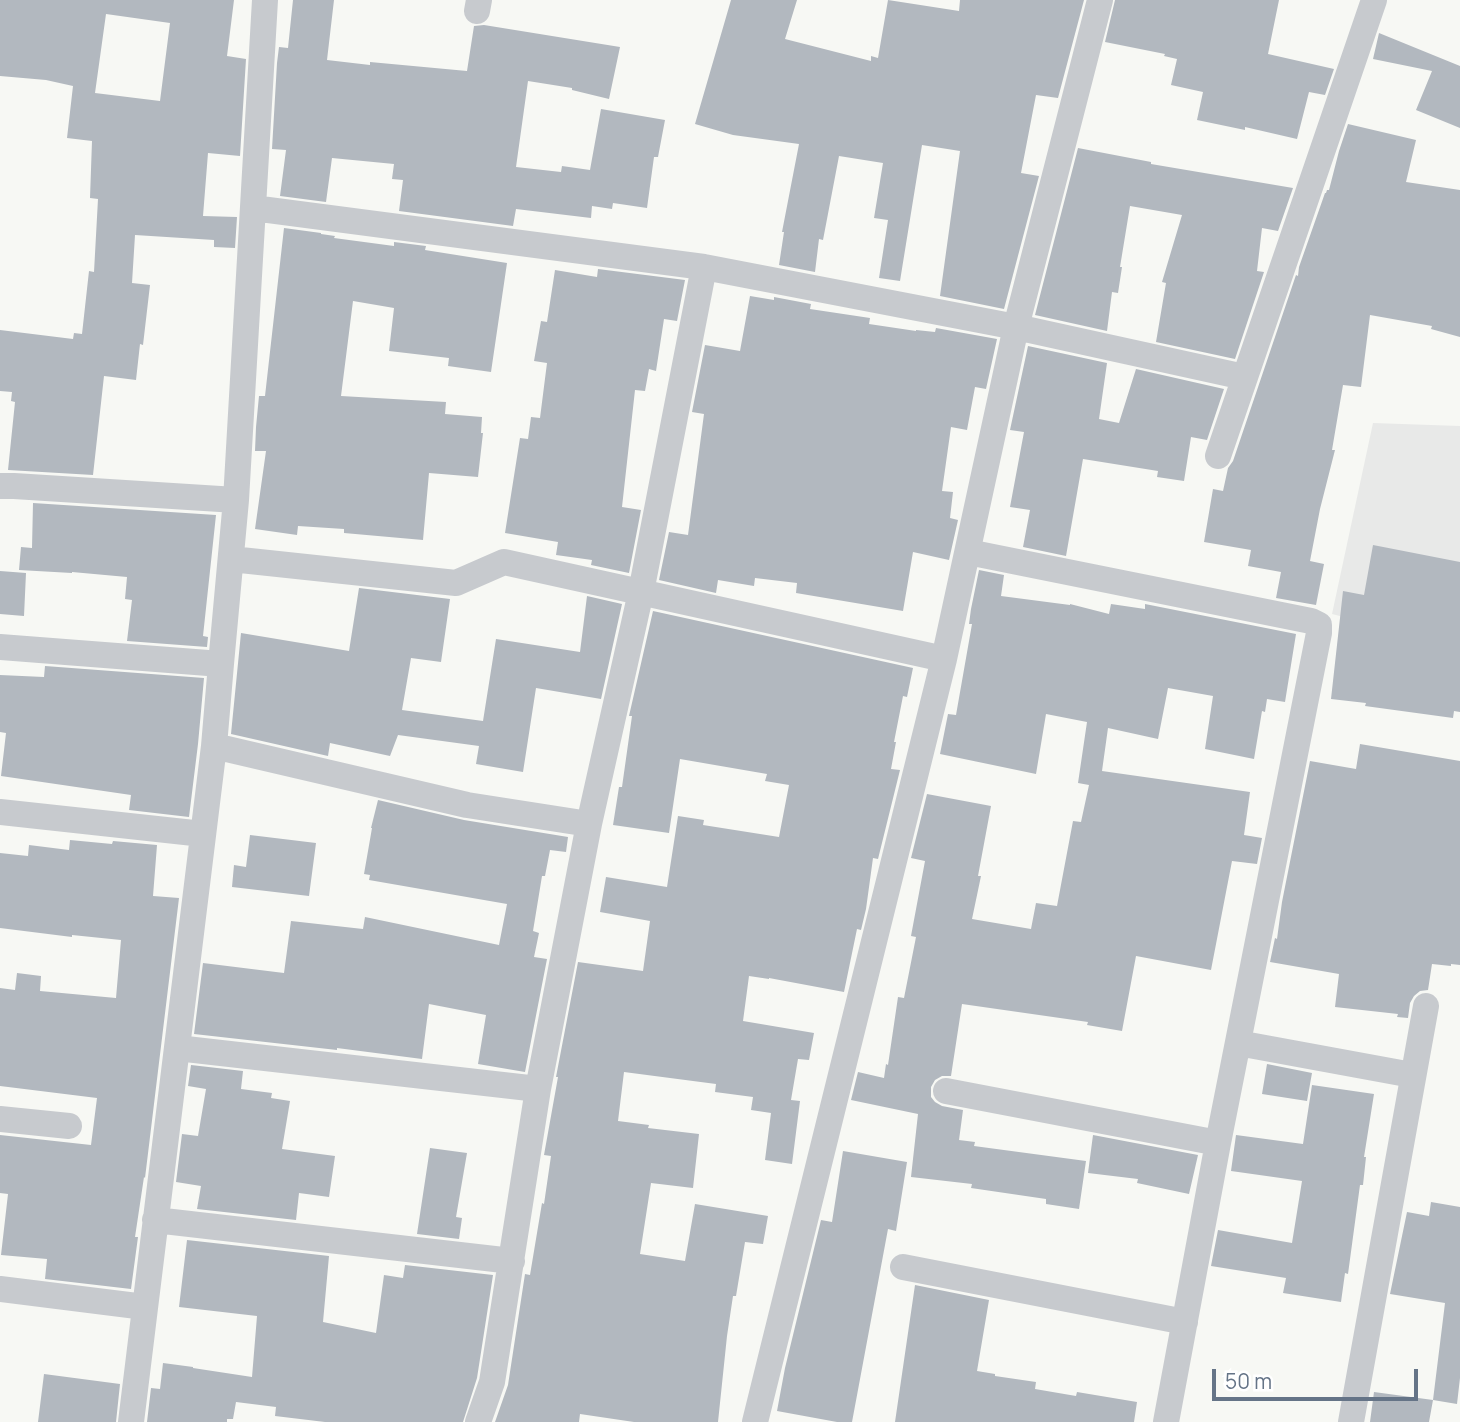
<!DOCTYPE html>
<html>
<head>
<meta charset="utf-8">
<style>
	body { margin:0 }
	#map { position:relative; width:1460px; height:1422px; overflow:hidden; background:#f7f8f4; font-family:Manrope,sans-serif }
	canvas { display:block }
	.scale { position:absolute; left:1212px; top:1369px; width:206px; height:32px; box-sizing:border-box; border:4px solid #657487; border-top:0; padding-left:9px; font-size:21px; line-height:24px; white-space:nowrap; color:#657487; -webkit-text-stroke:5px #fff; paint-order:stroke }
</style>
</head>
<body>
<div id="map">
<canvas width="1460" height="1422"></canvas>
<div class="scale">50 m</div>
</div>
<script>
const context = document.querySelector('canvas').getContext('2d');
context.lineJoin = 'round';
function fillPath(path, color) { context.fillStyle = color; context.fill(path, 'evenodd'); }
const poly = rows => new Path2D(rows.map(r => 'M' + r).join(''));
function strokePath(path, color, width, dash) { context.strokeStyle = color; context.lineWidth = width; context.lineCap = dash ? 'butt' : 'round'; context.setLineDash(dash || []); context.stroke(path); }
const built = poly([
	[1373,423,1460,426,1460,647,1332,614]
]);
const building = poly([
	[0,0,234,0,227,56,246,59,240,156,208,153,203,216,237,217,235,248,214,247,214,240,135,235,132,283,150,285,143,345,140,344,136,380,104,376,93,475,8,470,15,402,11,401,12,392,0,391,0,330,73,339,74,333,82,334,89,271,94,272,98,199,90,198,92,141,67,138,73,86,46,80,0,76],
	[106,14,170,23,160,101,95,93],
	[293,0,334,0,327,60,370,65,370,62,467,71,474,26,484,25,620,47,609,99,572,90,572,88,528,81,516,167,561,172,562,166,590,170,601,109,665,120,658,157,654,157,647,208,613,203,612,209,592,206,591,218,516,209,513,226,399,211,403,180,392,179,394,164,332,158,326,202,280,196,286,150,272,149,277,63,279,47,288,48],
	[731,0,797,0,785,39,871,61,871,56,878,58,888,0,959,11,960,0,1084,0,1058,98,1036,95,1021,173,1039,176,1004,309,940,296,960,151,922,145,900,281,879,278,888,220,874,218,883,163,839,156,823,240,819,239,815,272,779,265,784,232,782,232,799,144,733,135,695,124],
	[1115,0,1279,0,1268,54,1334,69,1325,95,1309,92,1297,139,1245,127,1245,130,1197,120,1203,92,1171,85,1177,59,1164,56,1165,54,1105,42],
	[1379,33,1460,66,1460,128,1416,110,1432,71,1373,59],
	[1348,124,1416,140,1406,182,1460,190,1460,337,1431,329,1432,326,1370,315,1361,387,1343,385,1332,450,1335,450,1320,509,1310,561,1324,564,1316,605,1276,598,1281,572,1248,566,1251,550,1204,542,1213,489,1223,491,1228,468,1233,461,1296,275,1298,276,1299,267,1325,193,1326,193,1327,190,1329,190,1339,151],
	[1078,148,1151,162,1151,164,1293,188,1278,231,1262,228,1257,271,1264,272,1235,359,1156,342,1166,283,1162,282,1182,215,1130,206,1120,267,1122,267,1118,293,1112,292,1107,331,1035,315],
	[284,228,321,233,321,234,335,236,334,238,394,246,394,242,426,246,425,250,507,263,491,372,448,366,449,358,389,351,394,308,353,301,341,396,446,402,445,414,482,417,481,433,483,433,478,477,429,473,423,540,344,533,344,529,298,526,297,535,255,529,266,451,255,451,256,427,259,396,265,396],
	[598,269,685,280,677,321,664,319,656,371,649,369,645,391,635,390,622,507,641,510,629,573,591,565,592,560,556,555,558,542,505,533,520,438,528,439,531,417,540,418,547,363,534,361,541,321,547,322,555,270,597,277],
	[750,296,774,300,774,297,811,304,810,309,870,318,869,324,916,331,916,330,935,332,936,328,997,339,986,389,975,387,967,430,951,427,942,491,953,492,950,518,958,520,949,560,913,552,903,611,796,593,797,583,755,578,754,586,718,580,716,593,659,580,669,532,688,535,704,414,692,412,705,345,740,351],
	[1028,346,1107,363,1099,419,1119,423,1136,369,1224,389,1207,440,1191,437,1184,481,1157,477,1158,471,1083,459,1066,556,1023,547,1030,510,1010,507,1024,432,1010,430],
	[33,503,216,515,203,636,208,637,207,647,127,641,132,600,125,599,127,577,72,572,72,573,19,570,21,547,32,548],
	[1373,545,1460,562,1460,712,1454,711,1453,718,1365,706,1366,703,1331,699,1343,591,1364,595],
	[979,570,1004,575,1001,596,1070,605,1070,604,1109,614,1111,604,1145,609,1145,604,1296,634,1285,702,1267,699,1265,712,1262,711,1254,759,1205,749,1213,696,1168,688,1158,739,1108,728,1102,771,1250,792,1244,835,1262,838,1257,864,1232,861,1211,970,1136,956,1122,1031,1087,1025,1088,1022,962,1004,951,1076,942,1076,935,1080,931,1087,931,1097,935,1102,942,1106,963,1110,959,1140,975,1142,974,1146,1086,1161,1079,1209,1046,1204,1046,1199,971,1188,972,1184,911,1177,918,1114,851,1100,858,1072,884,1078,886,1064,888,1065,898,997,904,998,916,937,911,936,925,861,911,858,927,794,991,806,978,876,981,876,972,919,1031,929,1036,903,1057,906,1073,821,1081,822,1089,785,1078,783,1087,722,1046,714,1036,774,940,754,948,714,956,715,972,624,969,624,971,609],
	[0,571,26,573,24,616,0,614],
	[359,588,450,599,441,662,411,658,402,710,483,721,496,639,580,652,587,596,622,604,601,699,536,688,523,772,476,764,479,746,398,735,390,756,330,743,328,756,231,734,241,633,349,651],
	[653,611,913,668,907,697,903,696,894,742,896,742,891,769,900,770,878,859,873,858,866,909,861,930,857,929,844,992,769,978,769,979,749,976,743,1021,814,1033,809,1060,798,1059,791,1100,800,1101,792,1164,765,1160,771,1113,751,1110,753,1097,715,1092,716,1084,624,1072,618,1121,649,1125,648,1128,699,1134,693,1188,651,1183,640,1254,685,1261,695,1204,768,1216,763,1244,745,1242,736,1296,733,1296,727,1336,718,1422,634,1422,580,1414,579,1422,495,1422,508,1385,525,1274,530,1275,542,1203,544,1204,551,1156,544,1155,558,1077,556,1077,578,962,643,971,650,921,600,912,606,877,667,887,678,816,704,820,703,825,779,837,789,785,765,781,767,774,680,759,669,833,613,825,619,787,622,787,632,716,629,716],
	[45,666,204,678,198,744,189,817,129,810,131,795,1,776,6,733,0,732,0,675,44,677],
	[1360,744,1460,761,1460,965,1451,964,1451,966,1432,964,1428,990,1420,991,1414,996,1410,1003,1408,1018,1397,1017,1398,1014,1335,1007,1339,974,1270,962,1275,938,1277,939,1282,902,1310,761,1356,769],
	[378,800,464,820,568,837,566,852,550,850,545,876,542,876,533,931,539,933,534,957,547,959,525,1072,478,1064,486,1015,429,1004,422,1059,337,1048,337,1050,194,1034,203,963,284,973,291,921,363,929,365,917,499,945,507,904,369,880,370,875,364,874,372,828,371,828],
	[250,835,316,843,309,896,232,887,234,865,246,867],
	[70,840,112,844,113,841,157,845,153,896,179,898,145,1178,144,1177,135,1237,138,1237,131,1289,45,1279,47,1259,1,1255,8,1194,0,1193,0,1135,91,1145,97,1098,0,1086,0,988,15,990,17,973,41,976,40,991,116,998,121,940,72,935,72,937,0,928,0,853,28,856,29,845,69,850],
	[1267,1064,1312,1073,1307,1101,1262,1094],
	[191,1065,243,1071,241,1089,272,1093,271,1098,290,1101,282,1149,335,1156,329,1197,299,1193,296,1220,197,1209,201,1186,176,1182,182,1134,198,1136,206,1089,188,1086],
	[1312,1085,1374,1094,1364,1157,1366,1157,1363,1185,1360,1185,1348,1274,1345,1273,1341,1302,1283,1293,1286,1278,1211,1266,1218,1230,1292,1243,1302,1181,1231,1171,1236,1135,1303,1144],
	[1093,1135,1198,1155,1189,1194,1137,1183,1138,1179,1088,1173],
	[430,1148,467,1153,456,1217,462,1218,459,1239,417,1234],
	[843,1151,907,1162,896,1231,888,1229,852,1422,837,1422,777,1411,785,1368,821,1220,832,1222],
	[1431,1202,1460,1207,1460,1378,1457,1404,1433,1400,1429,1422,1370,1422,1374,1392,1433,1400,1445,1303,1390,1294,1407,1212,1429,1216],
	[187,1240,329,1256,323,1322,376,1333,384,1275,403,1278,405,1265,493,1275,477,1378,463,1422,325,1422,275,1416,276,1407,236,1402,233,1419,227,1419,227,1422,147,1422,151,1388,160,1389,163,1363,193,1367,193,1368,252,1377,257,1316,179,1307],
	[915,1285,989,1300,977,1371,995,1374,995,1376,1036,1382,1035,1389,1076,1396,1077,1392,1137,1402,1134,1422,895,1422],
	[44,1374,120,1384,116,1422,38,1422]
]);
const street = poly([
	[477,11,479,0],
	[253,208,704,267,1016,327,1244,377],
	[1218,456,1374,0],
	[0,486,14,486,236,500],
	[968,552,1311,621,1319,625,1319,633,1218,1143,1166,1422],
	[231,559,456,583,504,562,944,659],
	[0,647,221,664],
	[214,746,467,805,589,824],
	[0,812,203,834],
	[1238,1043,1412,1075],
	[177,1048,538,1089],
	[946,1091,1218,1143],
	[0,1119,69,1126],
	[155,1220,512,1261],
	[903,1267,1185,1322],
	[0,1289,145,1307],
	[131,1422,214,746,221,664,236,500,265,0],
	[478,1422,492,1382,538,1089,589,824,641,592,704,267],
	[755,1422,944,659,1016,327,1100,0],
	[1351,1422,1426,1006]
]);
fillPath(built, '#e8e9e8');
fillPath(building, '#b2b8bf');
strokePath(street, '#c7cace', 26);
</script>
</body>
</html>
